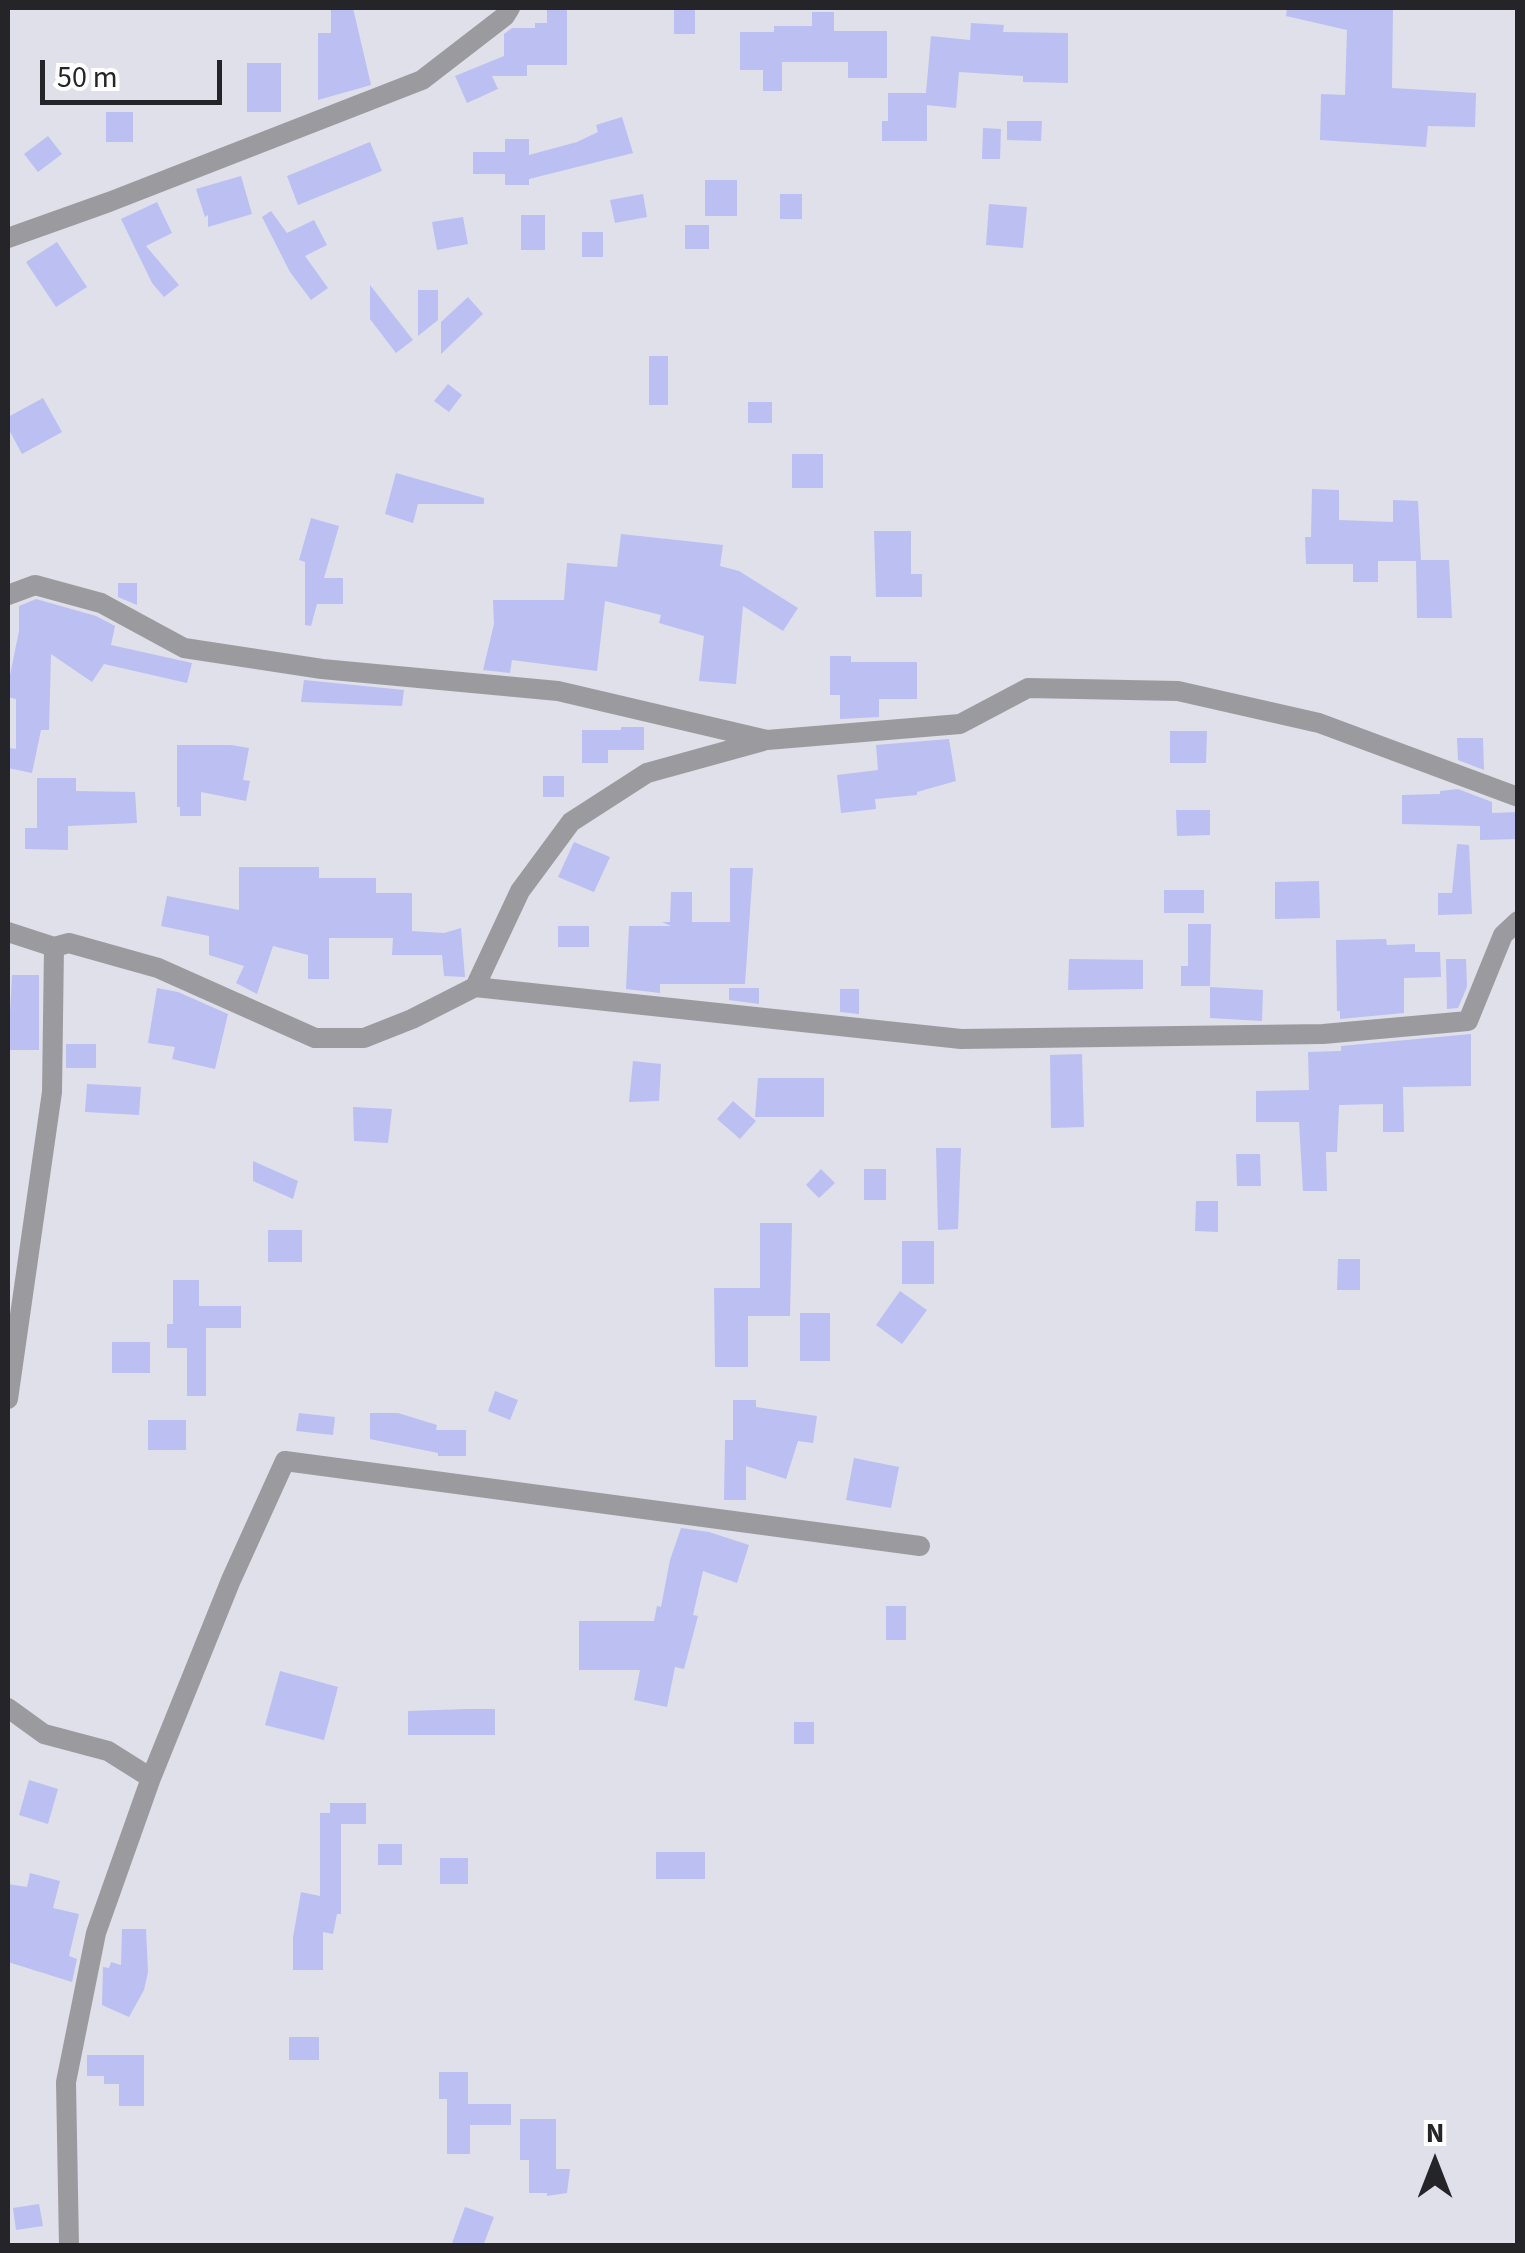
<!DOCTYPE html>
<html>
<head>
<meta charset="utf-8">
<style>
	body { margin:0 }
	#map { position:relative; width:1525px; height:2253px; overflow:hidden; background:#dfe0ea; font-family:"Source Sans 3",sans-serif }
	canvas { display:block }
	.frame { position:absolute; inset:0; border:10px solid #252529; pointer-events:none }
	.north { position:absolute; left:1385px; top:2113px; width:100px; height:100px; -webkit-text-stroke:8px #fff; paint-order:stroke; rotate:0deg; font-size:28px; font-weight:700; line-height:40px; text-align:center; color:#252529 }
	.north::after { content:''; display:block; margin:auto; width:35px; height:45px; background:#252529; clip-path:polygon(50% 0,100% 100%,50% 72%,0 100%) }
	.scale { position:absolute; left:40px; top:60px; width:182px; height:45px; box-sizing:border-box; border:5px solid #252529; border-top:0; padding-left:12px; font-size:30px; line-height:35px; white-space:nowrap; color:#252529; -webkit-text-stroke:8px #fff; paint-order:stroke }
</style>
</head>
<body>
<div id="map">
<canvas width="1525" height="2253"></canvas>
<div class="frame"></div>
<div class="north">N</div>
<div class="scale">50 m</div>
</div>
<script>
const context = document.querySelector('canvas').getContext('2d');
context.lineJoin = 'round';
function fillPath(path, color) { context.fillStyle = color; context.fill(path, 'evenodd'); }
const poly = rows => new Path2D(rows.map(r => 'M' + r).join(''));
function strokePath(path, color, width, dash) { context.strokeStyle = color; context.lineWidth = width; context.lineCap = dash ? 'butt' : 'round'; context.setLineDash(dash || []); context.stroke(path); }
const building = poly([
	[331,8,353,8,371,85,318,100,318,33,331,33],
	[547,8,567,8,567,65,527,65,527,76,492,76,498,89,467,103,455,76,504,56,504,34,512,28,535,28,535,23,547,23],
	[1287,8,1393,8,1392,88,1476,93,1475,127,1428,126,1426,147,1320,140,1321,94,1345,95,1347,30,1286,16],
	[674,9,695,9,695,34,674,34],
	[812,12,834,12,834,31,887,31,887,78,848,78,848,62,782,62,782,91,763,91,763,70,740,70,740,32,774,32,774,26,812,26],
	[971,23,1004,25,1003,32,1068,33,1068,83,1023,82,1023,76,959,72,956,108,927,105,927,141,882,141,882,121,888,121,888,93,926,93,931,36,970,40],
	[247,63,281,63,281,112,247,112],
	[106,112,133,112,133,142,106,142],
	[622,117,633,153,529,179,529,185,505,185,505,174,473,174,473,152,505,152,505,139,529,139,529,155,577,142,598,132,596,125],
	[1007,121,1042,121,1041,141,1007,140],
	[983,128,1001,129,1000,159,982,159],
	[48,136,62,154,38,172,24,154],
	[370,142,382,171,298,205,287,176],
	[241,176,252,214,208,227,208,215,205,217,196,189],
	[705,180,737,180,737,216,705,216],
	[643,194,647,217,615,223,610,200],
	[780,194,802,194,802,219,780,219],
	[157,202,172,233,146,246,179,285,164,297,152,283,121,219],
	[989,204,1027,207,1023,248,986,245],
	[271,211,287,233,314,220,327,245,305,256,328,288,311,300,290,272,262,217],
	[521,215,545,215,545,250,521,250],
	[463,217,468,244,437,250,432,222],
	[685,225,709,225,709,249,685,249],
	[582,232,603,232,603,257,582,257],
	[57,242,87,287,56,307,26,262],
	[370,285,413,340,396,353,370,319],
	[418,290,438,290,438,320,418,336],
	[468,297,483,314,441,354,441,322],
	[649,356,668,356,668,405,649,405],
	[448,384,462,395,449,412,434,401],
	[43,398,62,432,22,454,8,428,8,417],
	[748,402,772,402,772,423,748,423],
	[792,454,823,454,823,488,792,488],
	[396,473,484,498,484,504,418,504,413,523,385,514],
	[1312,489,1339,490,1339,520,1393,522,1393,500,1418,501,1421,560,1449,560,1452,618,1417,618,1416,561,1378,561,1378,582,1353,582,1353,564,1306,564,1305,537,1311,537],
	[311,518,339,526,324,578,343,578,343,604,317,604,311,626,305,625,305,562,299,560],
	[874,531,911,531,911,574,922,574,922,597,876,597],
	[621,534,723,545,720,566,739,571,798,608,783,631,743,606,736,684,699,681,704,636,659,623,661,615,605,601,597,671,512,660,510,673,483,670,494,624,493,600,564,600,567,563,617,567],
	[118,583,137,583,137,605,118,597],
	[36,599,96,616,115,626,111,645,192,663,187,683,104,664,92,682,51,654,49,730,41,730,32,773,8,768,10,748,16,749,16,699,8,697,8,685,19,631,19,606],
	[830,656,851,656,851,662,917,662,917,699,879,699,879,717,840,719,840,695,830,695],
	[304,680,404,690,402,706,301,702],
	[621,727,644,727,644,750,608,750,608,763,582,763,582,730,621,730],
	[1170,731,1207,731,1206,763,1170,763],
	[1457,738,1483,738,1484,770,1458,760],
	[949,739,956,781,917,792,917,795,875,799,876,809,841,813,837,775,878,770,876,745],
	[177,745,231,745,249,748,243,780,250,781,246,801,201,792,201,816,180,816,180,807,177,807],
	[543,776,564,776,564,797,543,797],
	[37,778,76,778,76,791,135,792,137,823,68,826,68,850,25,849,25,828,37,828],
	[1458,789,1492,802,1492,813,1518,812,1518,839,1480,840,1480,826,1402,824,1402,795,1440,794,1440,791],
	[1176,810,1210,810,1210,835,1177,836],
	[574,842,610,857,594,892,558,877],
	[1457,844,1469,845,1472,914,1438,915,1438,893,1452,893],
	[239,867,319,867,319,878,376,878,376,893,412,893,412,931,444,933,461,928,465,977,444,976,442,955,392,955,393,938,329,938,329,979,308,979,308,955,273,946,257,994,236,983,244,966,209,955,209,936,161,926,167,896,239,910],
	[730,868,753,868,745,984,660,984,660,993,626,989,629,926,671,926,662,922,670,922,671,892,692,892,692,922,730,922],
	[1319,881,1320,918,1275,919,1275,882],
	[1164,890,1204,890,1204,913,1164,913],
	[1188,924,1211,924,1210,986,1181,986,1181,966,1188,966],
	[558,926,589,926,589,947,558,947],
	[1386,939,1387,945,1415,944,1415,952,1440,952,1441,977,1404,978,1404,1013,1340,1019,1340,1011,1337,1011,1336,940],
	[1069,959,1143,960,1143,989,1068,990],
	[1446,959,1466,959,1467,987,1458,1008,1447,1009],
	[12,975,39,975,39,1050,8,1050],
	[1210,987,1263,990,1262,1021,1210,1018],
	[157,988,178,992,228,1014,215,1069,172,1059,175,1047,148,1043],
	[729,988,759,988,759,1004,729,1000],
	[840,989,859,989,859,1014,840,1012],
	[1471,1034,1471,1086,1403,1087,1404,1132,1383,1132,1383,1104,1339,1105,1337,1152,1326,1152,1327,1191,1303,1191,1299,1122,1256,1122,1256,1091,1309,1090,1308,1052,1341,1051,1341,1046],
	[66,1044,96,1044,96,1068,66,1068],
	[1082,1054,1084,1127,1051,1128,1050,1055],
	[633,1061,661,1064,659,1101,629,1102],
	[758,1078,824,1078,824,1117,755,1117],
	[87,1084,141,1087,139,1115,85,1112],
	[733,1101,756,1121,740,1139,717,1119],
	[353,1107,392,1109,388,1143,354,1141],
	[936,1148,961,1148,958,1229,938,1230],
	[1236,1154,1260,1154,1261,1186,1237,1186],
	[253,1161,298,1181,293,1199,253,1181],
	[821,1169,835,1183,819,1198,806,1185],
	[864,1169,886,1169,886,1200,864,1200],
	[1196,1201,1218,1201,1218,1232,1195,1231],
	[760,1223,792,1223,790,1316,748,1316,748,1367,715,1367,714,1288,760,1288],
	[268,1230,302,1230,302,1262,268,1262],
	[902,1241,934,1241,934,1284,902,1284],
	[1338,1259,1360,1259,1360,1290,1337,1290],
	[173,1280,199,1280,199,1306,241,1306,241,1328,206,1328,206,1396,187,1396,187,1348,167,1348,167,1324,173,1324],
	[900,1291,927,1310,902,1344,876,1325],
	[800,1313,830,1313,830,1361,800,1361],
	[112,1342,150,1342,150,1373,112,1373],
	[495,1391,518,1400,510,1420,488,1411],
	[733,1400,756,1400,756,1407,817,1416,813,1443,798,1441,786,1479,746,1466,746,1500,724,1500,725,1440,733,1440],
	[299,1413,335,1417,333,1435,296,1431],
	[370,1413,398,1413,437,1425,436,1430,466,1430,466,1456,438,1456,438,1453,370,1439],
	[148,1420,186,1420,186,1450,148,1450],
	[854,1458,899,1467,891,1508,846,1500],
	[681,1528,709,1532,749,1545,737,1583,703,1571,693,1615,698,1616,684,1669,675,1667,667,1707,634,1700,640,1670,579,1670,579,1621,654,1621,657,1606,661,1607,670,1560],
	[886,1606,906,1606,906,1640,886,1640],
	[280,1671,338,1687,324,1740,265,1725],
	[467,1709,495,1709,495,1735,408,1735,408,1711],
	[794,1722,814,1722,814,1744,794,1744],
	[29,1780,58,1789,48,1824,19,1815],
	[330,1803,366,1803,366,1824,341,1824,341,1914,337,1914,333,1934,323,1932,323,1970,293,1970,293,1937,301,1892,320,1896,320,1813,330,1813],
	[378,1844,402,1844,402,1865,378,1865],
	[656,1852,705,1852,705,1879,656,1879],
	[440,1858,468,1858,468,1884,440,1884],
	[30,1873,60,1881,53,1908,79,1914,69,1956,77,1959,72,1982,8,1962,8,1884,27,1887],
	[122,1929,146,1929,148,1972,144,1990,129,2017,102,2005,103,1967,109,1968,111,1962,121,1965],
	[289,2037,319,2037,319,2060,289,2060],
	[87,2055,144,2055,144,2106,119,2106,119,2084,104,2084,104,2076,87,2076],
	[439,2072,468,2072,468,2104,511,2104,511,2125,470,2125,470,2154,447,2154,447,2099,439,2099],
	[520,2119,556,2119,556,2169,570,2169,567,2193,547,2196,547,2193,529,2193,529,2160,520,2160],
	[39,2204,43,2226,16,2230,13,2208],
	[465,2207,494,2217,483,2246,451,2246]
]);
const minor = poly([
	[8,238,109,202,422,80,505,16,510,8],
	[8,595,35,585,101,603,184,648,322,669,558,691,767,740,960,724,1028,688,1178,691,1319,723,1518,797],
	[8,932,54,947],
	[475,987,520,891,571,822,647,773,763,741],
	[8,1399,52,1092,54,947,69,943,158,968,315,1038,364,1038,412,1019,475,987,961,1039,1323,1034,1468,1021,1503,935,1518,921],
	[8,1708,44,1734,108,1751,151,1778,96,1933,66,2082,69,2246],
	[151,1778,231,1580,285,1461,920,1546]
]);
fillPath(building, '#bcbff2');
strokePath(minor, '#9b9b9f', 20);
</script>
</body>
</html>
